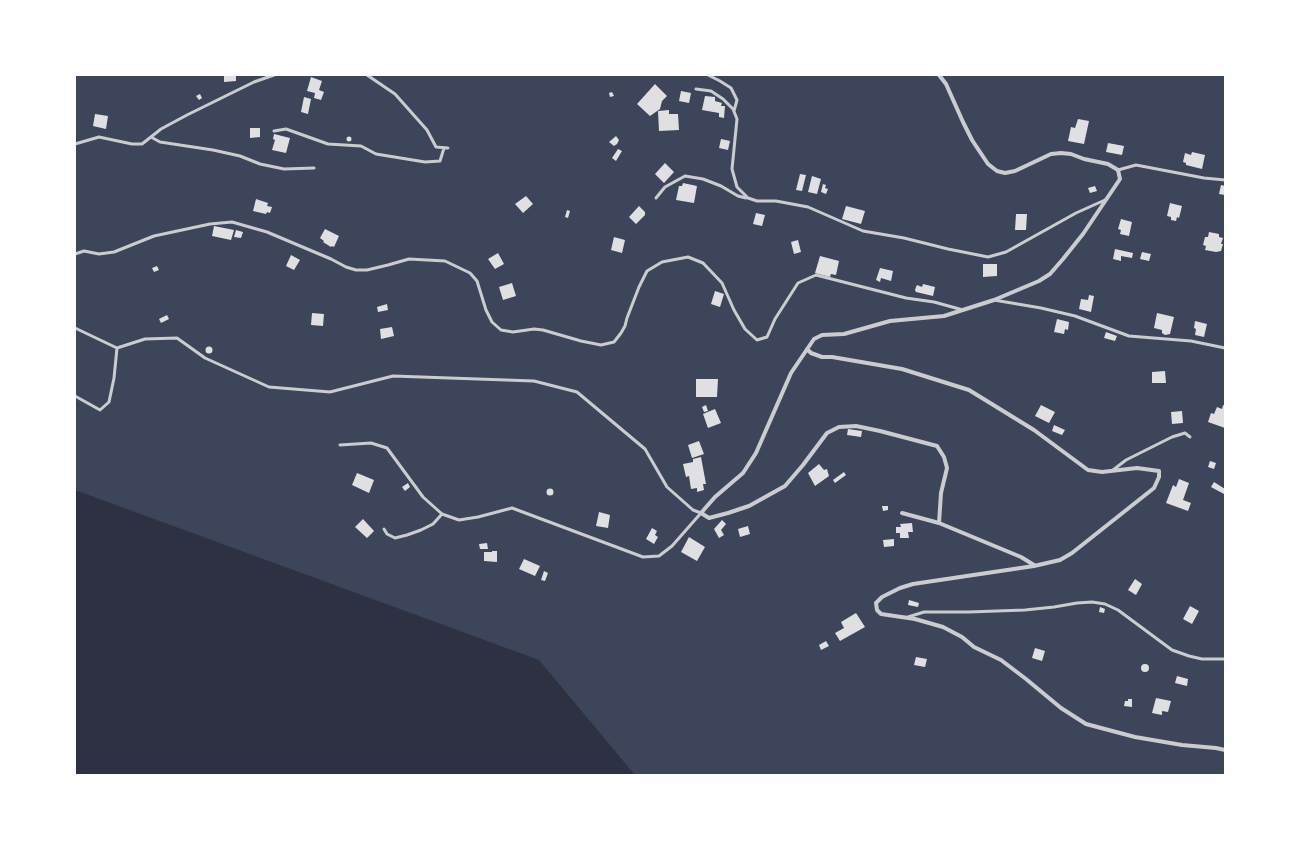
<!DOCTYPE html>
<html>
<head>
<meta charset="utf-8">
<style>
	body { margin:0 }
	#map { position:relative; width:1300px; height:850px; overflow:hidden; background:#2d3142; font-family:Roboto,sans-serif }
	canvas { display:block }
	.frame { position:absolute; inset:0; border:76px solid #fff; pointer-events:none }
</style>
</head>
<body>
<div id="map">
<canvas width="1300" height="850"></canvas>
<div class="frame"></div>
</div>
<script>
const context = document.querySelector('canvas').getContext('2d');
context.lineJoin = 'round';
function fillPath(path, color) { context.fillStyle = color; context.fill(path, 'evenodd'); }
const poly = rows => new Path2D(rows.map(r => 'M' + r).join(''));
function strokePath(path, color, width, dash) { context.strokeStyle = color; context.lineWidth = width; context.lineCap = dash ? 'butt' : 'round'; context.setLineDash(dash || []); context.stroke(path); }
const green = poly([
	[75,75,1225,75,1225,775,635,775,539,660,75,490]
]);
const building = poly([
	[236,75,236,81,224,82,224,76],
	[311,77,322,81,319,90,324,92,321,100,314,98,315,93,307,91],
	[655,84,667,96,662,101,660,109,650,116,637,104],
	[681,91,691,93,689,103,679,101],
	[612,92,614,96,610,97,609,93],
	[200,94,202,98,199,100,196,96],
	[705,96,715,97,715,101,722,103,721,106,725,106,724,118,719,117,719,113,702,110],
	[304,97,311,99,308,114,301,112],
	[669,110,669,114,678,114,679,130,659,131,658,111],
	[95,114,108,116,106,129,93,126],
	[1078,119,1089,121,1084,144,1068,141,1071,127,1075,128],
	[250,128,260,128,260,137,250,138],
	[274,134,290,138,286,153,272,150,275,140,273,139],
	[616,136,619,140,617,144,614,146,609,142],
	'346.5 139a2.5 2.5 0 1 1 5 0a2.5 2.5 0 1 1-5 0Z',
	[721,139,730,141,728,150,719,148],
	[1108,143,1124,146,1122,155,1106,152],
	[618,149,622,151,616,161,612,158],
	[1192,152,1205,155,1202,169,1186,165,1186,163,1183,162,1185,153,1191,155],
	[665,163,674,172,664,183,655,174],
	[800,174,806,175,802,191,796,190],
	[812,176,821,179,817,194,808,192],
	[683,183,697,186,694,203,676,200,679,186,682,186],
	[823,184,826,185,825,188,828,189,826,194,821,192],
	[1221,185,1225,186,1225,195,1219,194],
	[1095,186,1097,191,1090,193,1088,188],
	[526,196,533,204,523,213,515,204],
	[256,199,268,203,267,206,272,207,270,213,267,212,266,214,253,211],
	[1170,203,1182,206,1179,218,1177,217,1176,221,1171,220,1171,217,1167,216],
	[639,206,645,212,645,215,636,224,629,217],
	[846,206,865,211,861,224,842,219],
	[567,210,570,211,568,218,565,217],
	[756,213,765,215,762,226,753,224],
	[1016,214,1027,214,1026,230,1015,230],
	[1121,219,1132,222,1129,236,1120,234,1121,230,1118,229],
	[214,226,234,230,231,240,212,236],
	[325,229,339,236,334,247,332,246,331,247,323,242,324,241,320,238],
	[236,230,243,232,241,238,234,237],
	[1209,232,1219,234,1219,237,1223,238,1221,244,1223,244,1221,251,1216,252,1205,250,1206,246,1203,245,1205,237,1208,237],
	[614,237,625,240,622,253,611,250],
	[798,240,801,252,794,254,791,242],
	[1115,249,1133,253,1132,258,1121,256,1121,261,1113,259],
	[1142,252,1151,254,1149,261,1140,259],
	[498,253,504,264,495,269,488,259],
	[291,255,300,260,294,270,286,266],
	[820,256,839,261,836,275,831,274,830,277,815,273],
	[983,264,997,264,997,276,983,277],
	[157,266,159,270,154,272,152,268],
	[880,268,893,271,891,281,881,278,880,282,876,280],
	[512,283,516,296,503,300,499,287],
	[923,284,935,287,933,296,916,292,915,290,916,287,917,285,922,287],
	[715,291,724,294,720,307,711,304],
	[1089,295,1094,296,1091,312,1079,309,1081,299,1088,300],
	[387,304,388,310,378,312,377,307],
	[312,313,324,314,323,326,311,325],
	[1157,313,1174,317,1170,334,1165,335,1162,333,1162,330,1154,328],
	[167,315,169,319,161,323,159,319],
	[1057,319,1069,322,1068,330,1065,329,1064,334,1054,332],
	[1195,321,1207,324,1204,337,1195,335,1196,329,1194,328],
	[392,327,394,336,381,339,380,329],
	[1106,332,1117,336,1115,341,1104,338],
	'205.5 350a3.5 3.5 0 1 1 7 0a3.5 3.5 0 1 1-7 0Z',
	[1165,371,1166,383,1152,383,1152,372],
	[696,379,718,379,717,397,696,397],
	[706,405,708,411,704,412,702,407],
	[1041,405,1055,412,1049,423,1035,416],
	[1223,405,1225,406,1225,428,1208,422,1211,413,1214,414,1217,407,1222,409],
	[715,409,721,423,708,428,703,414],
	[1182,411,1183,423,1172,424,1171,412],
	[1054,425,1065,430,1062,435,1052,431],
	[848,429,862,431,861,437,847,435],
	[699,441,704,454,692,458,688,445],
	[701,457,706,484,703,484,704,490,697,492,697,488,691,489,689,476,686,477,683,464,693,462,693,459],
	[1210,461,1216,463,1214,469,1208,467],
	[819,464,824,470,827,469,829,476,815,486,808,473],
	[844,472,846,475,835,483,833,480],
	[357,473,374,480,369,493,352,485],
	[1179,479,1189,483,1183,500,1191,503,1188,511,1166,503,1173,485,1176,487],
	[1214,482,1225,489,1224,494,1211,487],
	[408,483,410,487,405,491,402,487],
	'546.5 492a3.5 3.5 0 1 1 7 0a3.5 3.5 0 1 1-7 0Z',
	[882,506,888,506,888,510,883,511],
	[599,512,610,515,608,528,596,526],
	[363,519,374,531,367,538,355,527],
	[722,520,726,524,721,530,724,535,719,538,714,529],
	[912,523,913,532,908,532,909,538,900,538,900,533,896,533,896,527,901,527,900,524],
	[748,526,750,534,740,537,738,529],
	[652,528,657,531,655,535,658,537,654,544,646,539],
	[689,537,705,547,697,561,681,552],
	[894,539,894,546,884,547,883,540],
	[487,543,488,549,480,549,479,544],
	[492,551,497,551,497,562,484,561,484,552,492,552],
	[524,559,540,566,535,576,519,569],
	[544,571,548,573,545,581,541,580],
	[1135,579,1142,584,1136,595,1128,590],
	[909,600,919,603,918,607,908,605],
	[1190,606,1199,611,1192,624,1183,619],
	[1100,607,1105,609,1104,613,1099,612],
	[856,613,865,627,840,641,835,633,844,628,841,622],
	[826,641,829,646,821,650,819,645],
	[1035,648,1045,651,1042,661,1032,658],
	[916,657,927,659,925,667,914,665],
	'1141 668a4 4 0 1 1 8 0a4 4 0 1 1-8 0Z',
	[1177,676,1188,679,1187,686,1175,683],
	[1156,698,1171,701,1168,712,1162,711,1162,715,1152,713],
	[1128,699,1132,699,1132,707,1124,706,1125,701,1128,701]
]);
const service = poly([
	[367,75,395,94,427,130,436,147,448,148],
	[708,75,720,81,731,88,737,100,734,111],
	[696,89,711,91,723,99,733,109,737,119,732,169,737,187,748,198,757,201,776,201,808,207,863,231,904,238,948,249,988,257,1006,252,1076,213,1105,200],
	[274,131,286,129,328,144,361,146,376,154,425,162,440,161,444,148],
	[151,137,160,142,213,150,240,156,260,164,284,169,314,168],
	[75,144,99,137,132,144,142,144,161,129,187,115,254,82,274,75],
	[1118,170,1136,165,1204,178,1225,180],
	[656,198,665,187,685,176,703,179,721,186,738,196,746,198],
	[75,254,84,251,99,254,114,252,154,236,210,224,232,222,267,232,331,259,346,267,356,270,367,270,388,265,409,259,445,261,470,273,477,281,486,310,492,322,501,330,513,332,534,329,543,330,581,341,601,345,614,342,621,333,625,326,627,318,639,287,647,271,662,262,688,257,703,263,722,283,734,310,745,329,757,340,767,337,775,319,798,283,816,275,906,298,934,302,963,310],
	[994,300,1041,308,1075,316,1129,336,1191,341,1225,348],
	[75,328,117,348,145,339,177,338,205,358,269,387,330,392,393,376,534,381,577,392,645,449,667,487,693,510,701,513,672,546,659,556,643,557,512,508,478,517,459,520,442,514,423,497,387,448,371,443,340,445],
	[75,396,100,410,109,402,114,378,117,348],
	[1113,470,1126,460,1172,437,1185,433,1190,437],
	[384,529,387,534,395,538,407,535,421,530,433,524,442,514],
	[908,617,924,612,969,612,1025,610,1054,607,1077,603,1092,602,1105,604,1118,610,1172,650,1189,656,1202,659,1225,659]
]);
const minor = poly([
	[807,349,811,353,822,357,832,357,902,369,969,390,1034,430,1088,470,1102,472,1137,468,1159,471,1159,477,1154,488,1072,553,1060,560,1034,566,913,584,900,588,882,597,876,603,877,610,881,614,915,619,943,627,962,637,974,647,1001,660,1026,679,1061,708,1086,724,1135,737,1182,745,1216,748,1225,750],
	[902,513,939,523,1021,557,1034,565],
	[939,523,941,493,947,468,944,457,937,446,880,431,856,426,839,427,827,433,803,465,785,486,749,506,728,513,709,518,701,513,715,497,743,473,756,453,791,373,814,339,822,335,844,334,890,321,944,316,994,300,1039,281,1050,274,1063,259,1083,234,1120,179,1118,170,1108,164,1084,159,1071,154,1061,153,1051,154,1015,171,1005,173,997,171,988,164,972,140,963,122,946,84,939,75]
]);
fillPath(green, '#3c4559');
fillPath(building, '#e0e0e3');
strokePath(service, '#caccd0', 3);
strokePath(minor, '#caccd0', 4);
</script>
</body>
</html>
